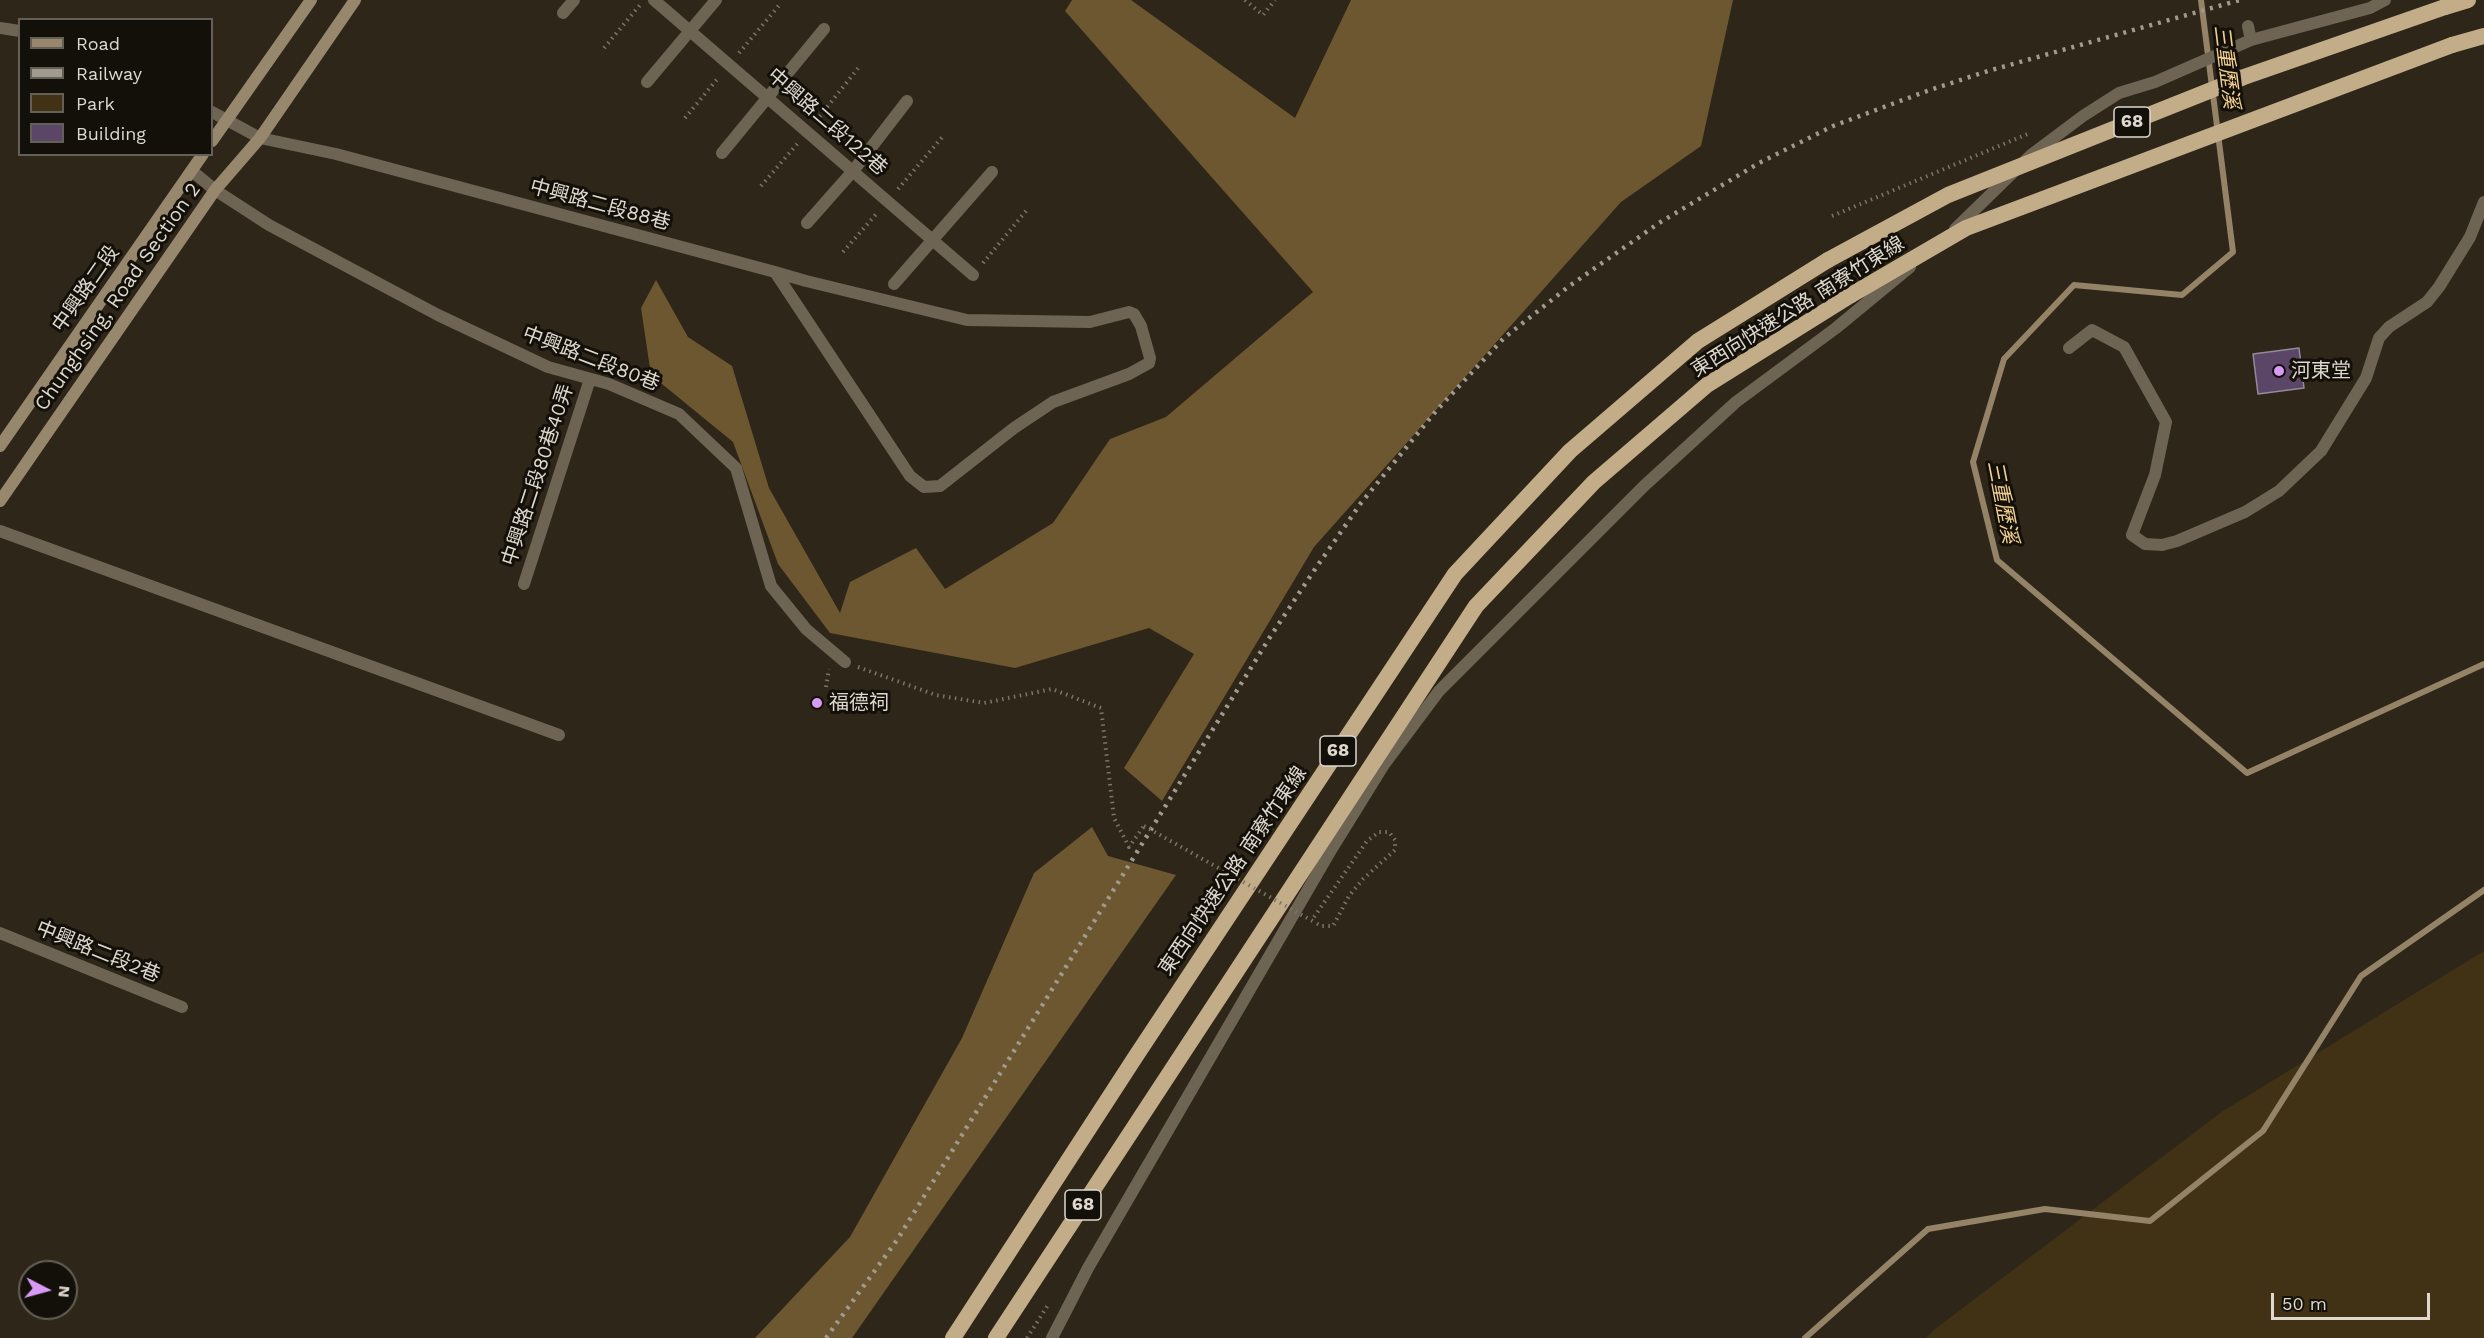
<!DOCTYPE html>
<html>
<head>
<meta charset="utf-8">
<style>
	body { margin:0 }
	#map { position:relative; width:2484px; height:1338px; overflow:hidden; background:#2e2618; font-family:"Work Sans",sans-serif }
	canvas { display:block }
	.legend { position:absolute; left:18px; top:18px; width:195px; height:138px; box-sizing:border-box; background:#131009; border:2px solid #646058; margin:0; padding:8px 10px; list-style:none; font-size:18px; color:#ded8cf }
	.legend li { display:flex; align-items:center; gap:12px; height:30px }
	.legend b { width:30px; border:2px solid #646058 }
	.north { position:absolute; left:18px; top:1260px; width:60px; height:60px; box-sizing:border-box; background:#131009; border:2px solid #646058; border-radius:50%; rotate:96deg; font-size:16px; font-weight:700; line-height:24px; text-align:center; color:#ded8cf }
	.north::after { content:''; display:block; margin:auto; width:21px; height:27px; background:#d99af7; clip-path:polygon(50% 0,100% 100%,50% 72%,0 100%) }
	.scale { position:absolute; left:2271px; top:1293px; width:159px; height:27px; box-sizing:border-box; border:3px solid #ded8cf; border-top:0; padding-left:8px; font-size:18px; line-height:21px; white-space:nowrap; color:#ded8cf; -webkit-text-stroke:4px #131009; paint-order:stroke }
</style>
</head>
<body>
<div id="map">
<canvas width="2484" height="1338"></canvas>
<ul class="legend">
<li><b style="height:8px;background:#96876d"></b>Road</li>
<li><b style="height:8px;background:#a09a8f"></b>Railway</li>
<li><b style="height:16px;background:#413215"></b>Park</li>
<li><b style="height:16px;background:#5c4667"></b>Building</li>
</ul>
<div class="north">N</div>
<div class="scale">50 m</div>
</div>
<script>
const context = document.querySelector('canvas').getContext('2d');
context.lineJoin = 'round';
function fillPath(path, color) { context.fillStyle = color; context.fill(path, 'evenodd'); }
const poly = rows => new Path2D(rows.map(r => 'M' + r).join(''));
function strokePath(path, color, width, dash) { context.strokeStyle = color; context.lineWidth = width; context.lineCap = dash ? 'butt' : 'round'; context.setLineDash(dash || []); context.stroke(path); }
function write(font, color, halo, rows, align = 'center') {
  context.font = font + ' "Work Sans","Noto Sans TC",sans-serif'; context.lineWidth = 6; context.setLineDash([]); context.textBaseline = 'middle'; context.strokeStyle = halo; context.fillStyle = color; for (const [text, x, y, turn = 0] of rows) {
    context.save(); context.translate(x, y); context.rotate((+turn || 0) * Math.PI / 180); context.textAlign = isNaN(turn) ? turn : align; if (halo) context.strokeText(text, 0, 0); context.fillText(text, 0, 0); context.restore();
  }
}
const green = poly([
	[2484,951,2484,1338,1926,1338,1935,1329,2223,1111]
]);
const forest = poly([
	[1072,0,1131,0,1295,118,1351,0,1733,0,1701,146,1621,202,1314,547,1162,801,1124,768,1194,654,1149,628,1015,668,830,633,778,564,733,442,651,375,641,308,656,280,688,337,732,366,769,488,840,613,850,582,916,548,945,589,1053,523,1110,439,1166,417,1313,292,1065,11],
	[1092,827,1108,856,1176,875,852,1338,755,1338,850,1237,962,1038,1034,873]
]);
const stream = poly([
	[2201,0,2233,252,2182,295,2074,285,2004,359,1973,462,1997,560,2247,773,2484,664],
	[1805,1338,1928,1229,2045,1209,2150,1221,2263,1131,2361,976,2484,890]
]);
const building = poly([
	[2299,348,2304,388,2258,394,2253,354,2299,348]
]);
const path = poly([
	[1245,0,1263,15,1275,0],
	[604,48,640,5],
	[739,53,781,3],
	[685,118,719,77],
	[816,121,859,67],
	[761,186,798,143],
	[898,189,944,135],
	[1832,216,2030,133],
	[843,252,877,213],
	[983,263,1026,211],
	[858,667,936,695,984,703,1052,689,1101,708,1114,818,1129,847,1144,826],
	[826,687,829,669],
	[1314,917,1367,841,1379,832,1389,832,1395,840,1395,850,1363,879,1349,896,1333,926,1321,926,1316,923],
	[1027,1338,1048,1305]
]);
const service = poly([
	[654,0,973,275],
	[563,13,574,0],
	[2248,26,2251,40],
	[0,28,20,31],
	[647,82,716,0],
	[212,112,260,138,336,154,775,272,806,281,967,320,1090,322,1129,312,1134,314,1141,326,1150,358,1149,363,1129,374,1053,402,1014,428,940,486,924,487,910,476,775,272],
	[722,153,824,29],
	[192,171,215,190,269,225,438,315,548,367,609,384,679,414,736,468,771,586,806,629,845,662],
	[807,223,853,171,907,101],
	[1955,229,2031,155,2083,116,2119,93,2155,82,2251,40,2370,8,2385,0],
	[894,284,992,172],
	[2069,348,2092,330,2124,347,2166,422,2155,475,2132,535,2145,544,2162,545,2177,541,2245,512,2279,491,2321,451,2366,378,2379,338,2389,327,2427,302,2439,287,2470,237,2484,202],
	[0,531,559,735],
	[524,584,590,379],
	[0,933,182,1007],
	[1052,1338,1088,1268,1331,850,1383,766,1439,691,1644,486,1736,402,1836,328,1910,267]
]);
const secondary = poly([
	[212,141,311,0],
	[0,446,203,154],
	[0,501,215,190,260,138,355,0]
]);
const trunk = poly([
	[2445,7,2468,0],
	[2452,45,2484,36],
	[953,1338,1136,1056,1455,574,1570,451,1698,341,1828,260],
	[996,1338,1476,606,1594,482,1707,385,1851,295]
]);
const rail = poly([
	[826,1338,897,1240,1270,637,1311,575,1361,503,1436,411,1504,338,1568,287,1659,223,1759,163,1833,126,1927,91,1988,71,2240,0]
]);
const pathBridge = poly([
	[1144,826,1316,923]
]);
const trunkBridge = poly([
	[1828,260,1948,195,2244,77,2445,7],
	[1851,295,1966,228,2452,45]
]);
const markers = [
	[2279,371,6,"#d99af7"],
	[817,703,6,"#d99af7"]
];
const shields = [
	[2132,122,36],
	[1338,751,36],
	[1083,1205,36]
];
const shieldNames = [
	["68",2132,122],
	["68",1338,751],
	["68",1083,1205]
];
const streetNames = [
	["中興路二段122巷",827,122,41],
	["中興路二段88巷",600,205,15],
	["中興路二段",86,289,-55],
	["Chunghsing, Road Section 2",118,297,-55],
	["東西向快速公路 南寮竹東線",1798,307,-32],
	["中興路二段80巷",591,359,21],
	["中興路二段80巷40弄",538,475,-72],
	["東西向快速公路 南寮竹東線",1233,871,-56],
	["中興路二段2巷",98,952,22]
];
const poiNames = [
	["河東堂",2291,371],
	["福德祠",829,703]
];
const waterNames = [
	["三重歷溪",2226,67,83],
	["三重歷溪",2002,502,79]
];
fillPath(green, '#413215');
fillPath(forest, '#6c5731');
strokePath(stream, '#948366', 6);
fillPath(building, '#5c4667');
strokePath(building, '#958a9b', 1.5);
strokePath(path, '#7c7569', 4, [1.5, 4.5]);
strokePath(service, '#6e6454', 12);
strokePath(secondary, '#96876d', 12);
strokePath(trunk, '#c3ad88', 16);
strokePath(rail, '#a09a8f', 4.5, [3, 6]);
strokePath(pathBridge, '#7c7569', 4, [1.5, 4.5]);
strokePath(trunkBridge, '#c3ad88', 16);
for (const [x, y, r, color] of markers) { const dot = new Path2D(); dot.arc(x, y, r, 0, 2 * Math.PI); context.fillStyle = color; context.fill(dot); strokePath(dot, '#131009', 2); }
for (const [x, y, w] of shields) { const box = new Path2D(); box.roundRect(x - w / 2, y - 15, w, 30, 4.5); context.fillStyle = '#131009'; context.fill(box); strokePath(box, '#ded8cf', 1.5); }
write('bold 18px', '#ded8cf', null, shieldNames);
write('20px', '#ded8cf', '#131009', streetNames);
write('20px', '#ded8cf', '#131009', poiNames, 'left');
write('italic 21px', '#f3cf8f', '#131009', waterNames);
</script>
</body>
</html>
